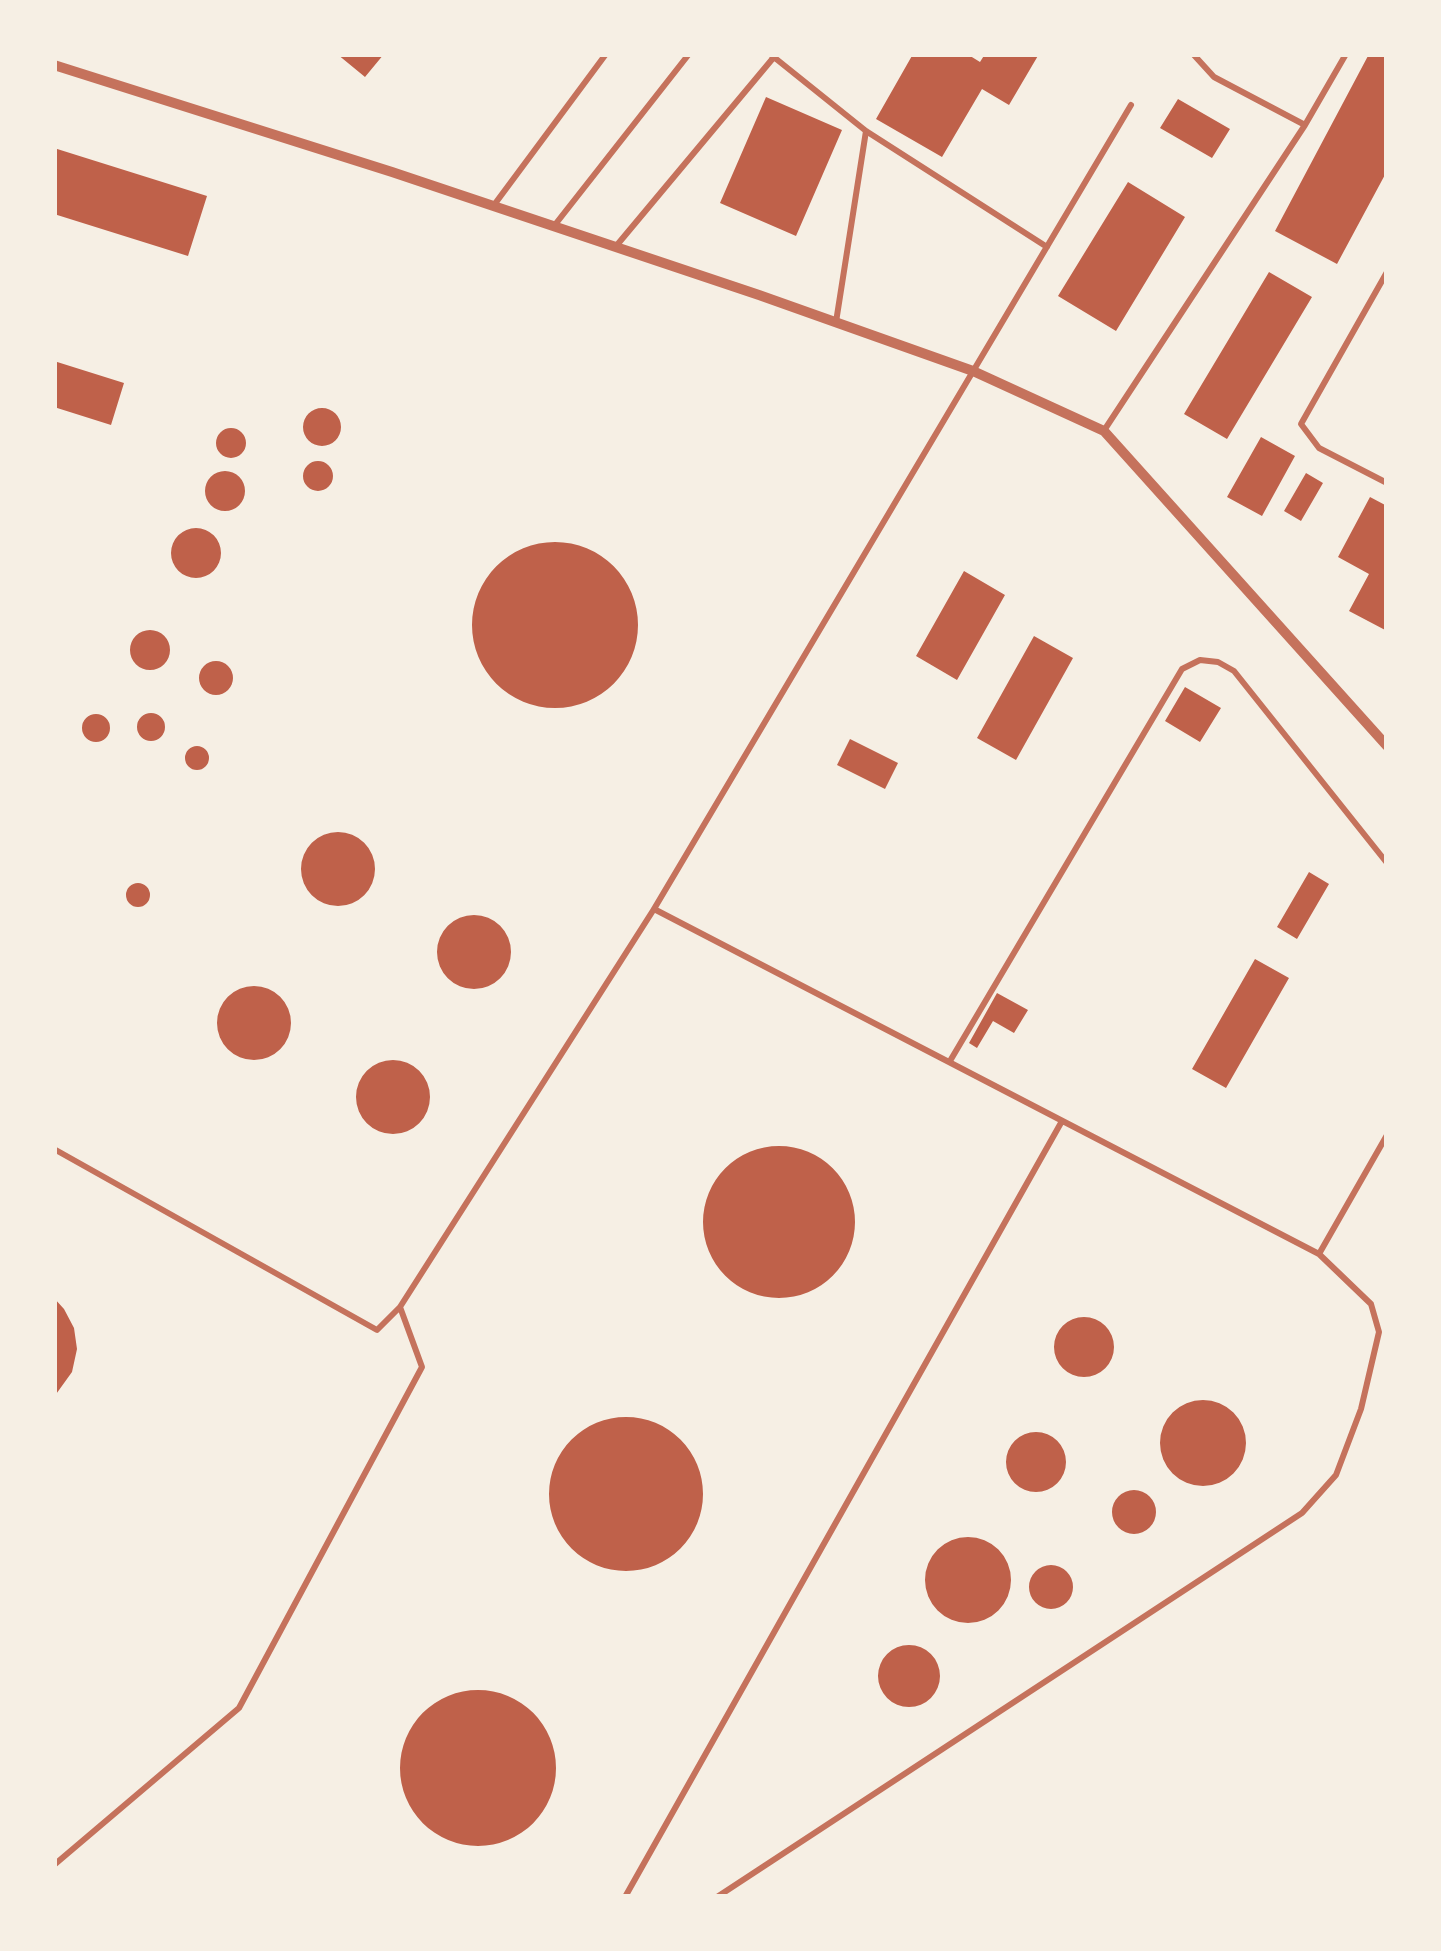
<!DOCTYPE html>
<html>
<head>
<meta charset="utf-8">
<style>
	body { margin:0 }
	#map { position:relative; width:1441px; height:1951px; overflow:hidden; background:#f6efe4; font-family:Jost,sans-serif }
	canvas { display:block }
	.frame { position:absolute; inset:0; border:57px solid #f6efe4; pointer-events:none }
</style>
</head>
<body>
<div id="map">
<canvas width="1441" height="1951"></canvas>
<div class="frame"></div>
</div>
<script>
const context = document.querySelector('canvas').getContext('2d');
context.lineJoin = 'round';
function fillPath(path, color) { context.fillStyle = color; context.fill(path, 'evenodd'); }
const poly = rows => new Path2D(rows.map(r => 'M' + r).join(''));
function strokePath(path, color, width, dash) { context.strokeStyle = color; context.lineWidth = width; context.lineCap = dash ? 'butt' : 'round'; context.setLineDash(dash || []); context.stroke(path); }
const building = poly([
	[337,54,384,54,365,77],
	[913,54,967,54,980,62,985,54,1039,54,1009,105,982,89,942,157,876,119],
	[1369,54,1387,54,1387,171,1337,264,1275,231],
	[766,97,842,130,796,236,720,203],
	[1178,99,1230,129,1212,158,1160,128],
	[54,148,207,196,188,256,54,214],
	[1128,182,1185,217,1116,331,1058,296],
	[1269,272,1312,297,1227,439,1184,414],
	[54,361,124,383,111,425,54,407],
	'303 427a19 19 0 1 1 38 0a19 19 0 1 1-38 0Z',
	'216 443a15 15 0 1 1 30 0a15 15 0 1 1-30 0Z',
	[1261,437,1295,456,1262,516,1227,497],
	'303 476a15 15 0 1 1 30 0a15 15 0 1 1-30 0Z',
	'205 491a20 20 0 1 1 40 0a20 20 0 1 1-40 0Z',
	[1306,473,1323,483,1301,521,1284,511],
	[1370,497,1387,506,1387,631,1349,611,1369,574,1338,557],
	'171 553a25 25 0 1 1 50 0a25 25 0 1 1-50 0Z',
	'472 625a83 83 0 1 1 166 0a83 83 0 1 1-166 0Z',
	[964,571,1005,595,957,680,916,656],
	'130 650a20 20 0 1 1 40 0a20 20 0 1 1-40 0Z',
	[1034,636,1073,658,1016,760,977,738],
	'199 678a17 17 0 1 1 34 0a17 17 0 1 1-34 0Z',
	[1185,687,1221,708,1200,742,1165,721],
	'137 727a14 14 0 1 1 28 0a14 14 0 1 1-28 0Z',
	'82 728a14 14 0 1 1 28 0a14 14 0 1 1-28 0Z',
	[850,739,898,763,885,789,837,765],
	'185 758a12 12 0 1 1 24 0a12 12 0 1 1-24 0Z',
	'301 869a37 37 0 1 1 74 0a37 37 0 1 1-74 0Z',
	[1309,872,1329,884,1297,939,1277,927],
	'126 895a12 12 0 1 1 24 0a12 12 0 1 1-24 0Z',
	'437 952a37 37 0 1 1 74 0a37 37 0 1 1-74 0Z',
	[1255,959,1289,978,1226,1088,1192,1069],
	'217 1023a37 37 0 1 1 74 0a37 37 0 1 1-74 0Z',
	[997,993,1028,1010,1014,1033,993,1021,977,1048,969,1043],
	'356 1097a37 37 0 1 1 74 0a37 37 0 1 1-74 0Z',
	'703 1222a76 76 0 1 1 152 0a76 76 0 1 1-152 0Z',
	[54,1298,64,1309,74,1328,77,1349,72,1372,54,1397],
	'1054 1347a30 30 0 1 1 60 0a30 30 0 1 1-60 0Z',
	'1160 1443a43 43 0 1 1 86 0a43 43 0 1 1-86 0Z',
	'549 1494a77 77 0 1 1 154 0a77 77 0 1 1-154 0Z',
	'1006 1462a30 30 0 1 1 60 0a30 30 0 1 1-60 0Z',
	'1112 1512a22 22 0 1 1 44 0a22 22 0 1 1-44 0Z',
	'925 1580a43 43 0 1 1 86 0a43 43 0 1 1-86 0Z',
	'1029 1587a22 22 0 1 1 44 0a22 22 0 1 1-44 0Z',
	'878 1676a31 31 0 1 1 62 0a31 31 0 1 1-62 0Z',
	'400 1768a78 78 0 1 1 156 0a78 78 0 1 1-156 0Z'
]);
const service = poly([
	[770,54,866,131,1047,247],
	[1193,54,1214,77,1305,125],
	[494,205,606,54],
	[554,226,689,54],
	[617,245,774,57],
	[1387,272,1301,424,1319,448,1387,483],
	[836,322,866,131],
	[1105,429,1305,125,1346,54],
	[654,909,1319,1254,1371,1304,1379,1332,1361,1409,1336,1475,1302,1513,717,1897],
	[950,1061,1182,669,1200,660,1218,662,1234,671,1387,863],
	[54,1149,377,1330,400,1307,654,909,1131,105],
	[1319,1254,1387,1135],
	[54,1865,239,1708,422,1367,400,1307],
	[625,1897,1062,1121]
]);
const minor = poly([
	[54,65,392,172,759,295,973,371,1104,431,1387,746]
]);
fillPath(building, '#bf614a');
strokePath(service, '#c5725c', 6);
strokePath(minor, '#c5725c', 10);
</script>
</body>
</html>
